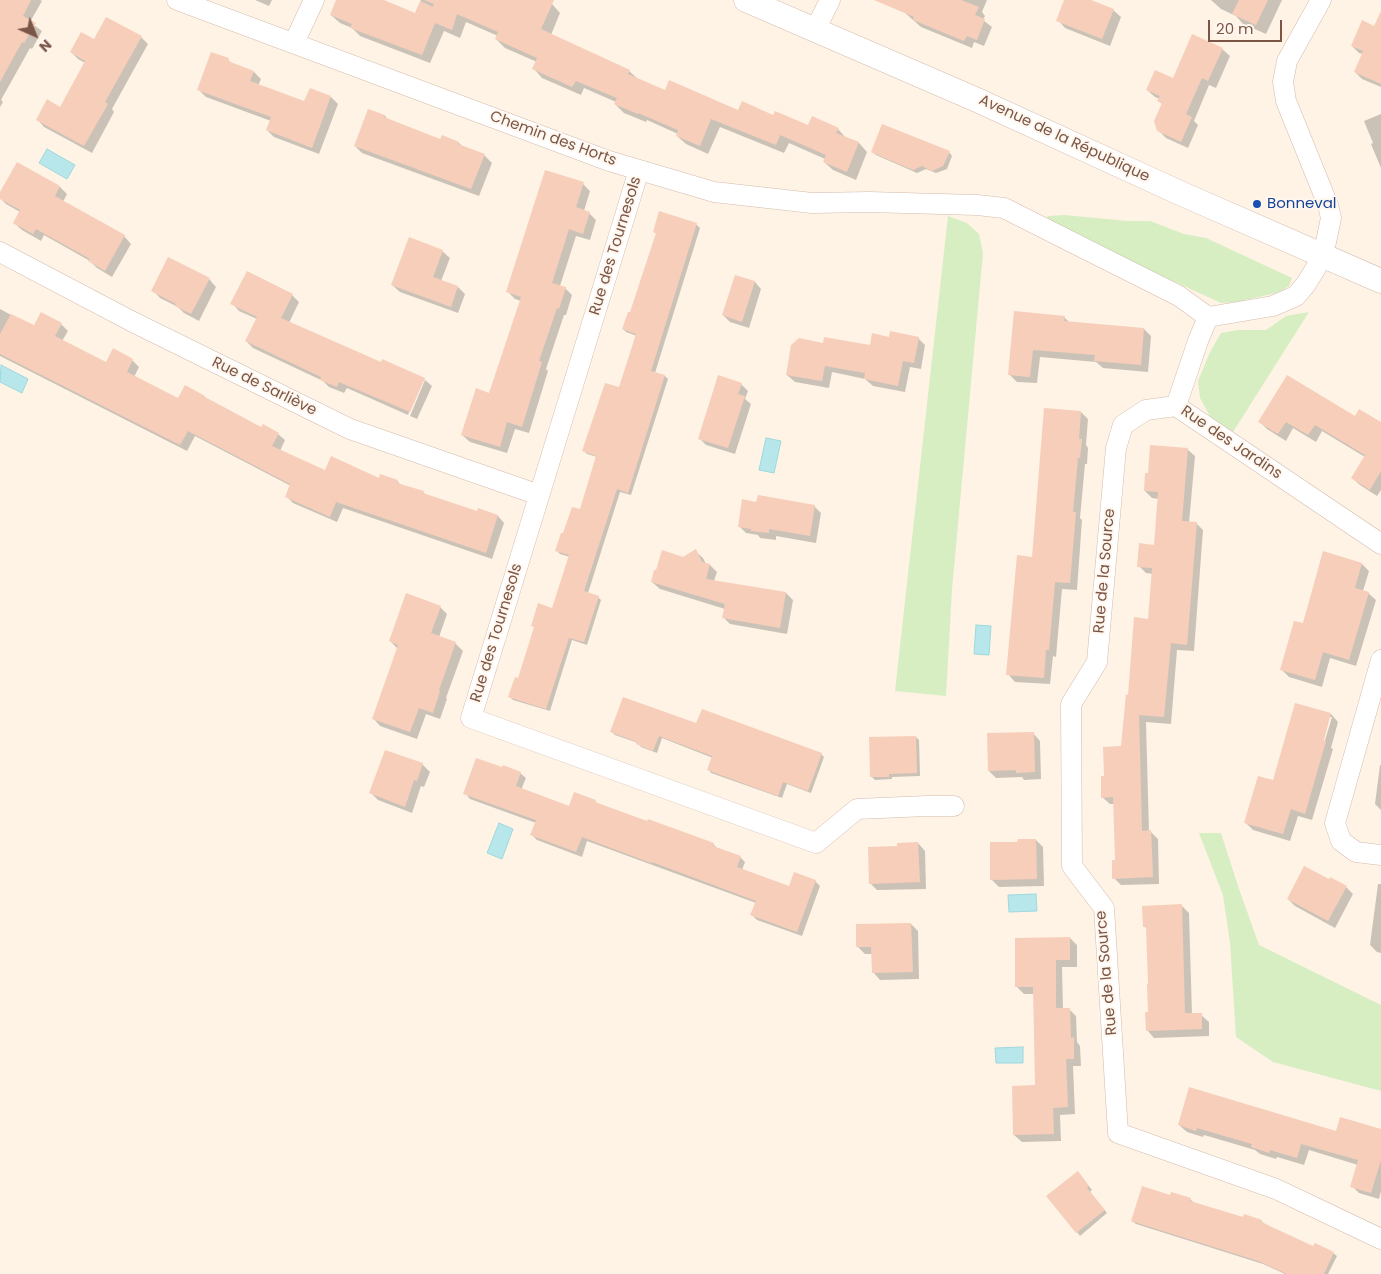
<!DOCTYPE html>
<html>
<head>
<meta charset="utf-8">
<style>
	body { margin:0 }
	#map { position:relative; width:1381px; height:1274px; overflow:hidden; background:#fef3e5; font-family:Poppins,sans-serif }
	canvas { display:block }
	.north { position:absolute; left:10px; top:10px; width:50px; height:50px; -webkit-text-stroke:4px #fff7ee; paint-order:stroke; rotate:136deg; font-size:14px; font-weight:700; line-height:20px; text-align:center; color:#7b5647 }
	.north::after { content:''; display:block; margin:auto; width:18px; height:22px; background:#7b5647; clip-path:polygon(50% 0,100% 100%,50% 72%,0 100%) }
	.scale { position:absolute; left:1208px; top:20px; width:74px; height:22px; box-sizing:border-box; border:2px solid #7b5647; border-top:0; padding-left:6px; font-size:15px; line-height:18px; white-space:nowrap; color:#7b5647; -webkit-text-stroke:4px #fff7ee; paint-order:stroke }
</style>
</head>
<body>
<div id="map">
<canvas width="1381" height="1274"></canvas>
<div class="north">N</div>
<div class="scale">20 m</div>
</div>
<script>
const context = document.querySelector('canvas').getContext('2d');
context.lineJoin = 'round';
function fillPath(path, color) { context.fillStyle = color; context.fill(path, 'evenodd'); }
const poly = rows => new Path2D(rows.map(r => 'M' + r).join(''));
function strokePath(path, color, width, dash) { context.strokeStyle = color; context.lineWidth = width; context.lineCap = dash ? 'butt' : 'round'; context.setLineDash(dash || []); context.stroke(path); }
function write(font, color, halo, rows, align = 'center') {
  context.font = font + ' Poppins,sans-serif'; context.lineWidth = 4; context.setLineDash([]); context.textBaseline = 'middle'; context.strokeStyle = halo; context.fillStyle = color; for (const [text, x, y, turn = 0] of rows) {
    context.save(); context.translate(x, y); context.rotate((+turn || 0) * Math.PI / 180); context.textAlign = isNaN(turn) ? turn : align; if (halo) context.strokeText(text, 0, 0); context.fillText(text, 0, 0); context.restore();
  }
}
const green = poly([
	[1064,215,1128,221,1150,221,1184,234,1206,238,1292,278,1289,286,1280,292,1237,302,1221,303,1125,259,1046,221,1048,216],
	[948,216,967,223,979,234,983,253,952,589,946,696,895,691],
	[1309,312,1233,432,1211,418,1200,398,1198,381,1210,352,1221,333,1238,330,1266,330,1286,316],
	[1199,833,1221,833,1238,886,1259,945,1381,1005,1381,1091,1273,1062,1236,1037,1230,943,1223,895]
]);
const water = poly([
	[47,149,75,165,67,179,39,163,47,149],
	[1,365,28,379,22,393,0,382,1,365],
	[766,438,781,441,774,473,759,470,766,438],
	[976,625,991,626,989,655,974,654,976,625],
	[499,823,513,829,502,859,487,853,499,823],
	[1036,894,1037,911,1009,912,1008,895,1036,894],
	[1023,1047,1023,1063,996,1063,995,1048,1023,1047]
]);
const shadow = poly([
	[0,0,40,0,42,1,30,22,42,31,32,49,30,48,1,100,3,102,0,107],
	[255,0,272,0,269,6],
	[337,0,381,0,415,15,421,0,543,0,552,4,560,13,551,35,629,71,638,79,666,92,739,112,774,117,808,127,838,129,846,138,859,143,867,152,856,180,833,170,824,162,825,159,789,143,784,153,720,127,708,154,686,144,677,136,678,134,647,120,646,122,624,113,615,104,616,102,584,88,581,95,542,78,534,69,537,62,505,48,496,39,498,36,466,22,460,38,444,31,430,63,360,36,352,28,340,23,331,15],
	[909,0,987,0,982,12,985,16,983,20,992,27,984,46,974,42,972,48,921,27,904,12],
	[1066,0,1088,0,1113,10,1121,17,1110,46,1065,28,1058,20],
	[1211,0,1282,0,1266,34,1243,24,1236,16,1221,9],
	[1381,27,1381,87,1362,79,1355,72,1363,54,1359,53,1352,46,1380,30],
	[141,37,148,44,112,109,114,112,92,153,44,127,37,119,60,108,85,63,78,59,71,52,94,41],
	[1222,49,1230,56,1216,88,1209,85,1194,121,1198,125,1188,148,1166,138,1158,130,1162,104,1159,101,1160,99,1155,97,1147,90,1173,79],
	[228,60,233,64,254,72,261,79,258,86,305,103,331,97,338,104,319,154,274,137,267,130,271,121,206,97,199,90],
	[369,110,385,116,389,121,441,140,459,143,463,147,484,155,492,163,479,196,362,153,355,146],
	[1381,114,1381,168,1371,144,1373,143,1364,121],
	[872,152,949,152,952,156,947,169,936,173,926,169,917,173,876,155],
	[18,163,60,187,67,194,63,202,124,236,131,244,112,277,97,268,90,261,44,235,41,241,22,230,14,223,20,212,6,204,0,198,0,195],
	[583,184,590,191,584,211,589,213,596,220,590,240,576,236,560,286,565,288,572,295,566,315,564,315,546,369,548,371,529,433,515,429,507,453,470,442,462,435,490,394,521,301,515,299,507,291],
	[696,224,700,228,655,373,665,376,668,379,631,495,620,492,588,593,598,597,601,600,587,645,572,640,550,711,513,700,510,697,519,679,535,628,532,625,553,609,570,557,560,554,556,550,564,535,581,511,597,457,587,454,584,451,620,389,637,336,626,332,623,329,631,314,657,234,654,232],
	[442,251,450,258,441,281,458,287,465,294,458,313,400,292,392,285],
	[736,276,755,282,761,289,749,328,730,322,723,315],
	[209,279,216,287,199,321,184,313,178,307,160,298,153,290],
	[292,295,299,302,289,323,381,364,424,379,432,386,417,419,410,416,425,380,422,380,408,415,347,388,344,393,329,387,323,381,253,348,246,341,257,319,239,311,232,303],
	[0,309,34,327,61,324,68,331,62,341,107,363,132,360,139,367,134,377,179,400,205,397,210,402,262,428,278,434,285,440,280,451,326,472,397,481,401,485,423,492,427,496,478,513,498,516,504,523,492,559,343,508,337,522,293,503,286,496,291,486,195,436,187,451,0,356],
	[1064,317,1070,323,1144,329,1151,336,1148,372,1103,368,1096,362,1040,357,1037,383,1017,382,1010,375],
	[890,338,918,338,925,345,921,369,910,367,905,392,873,386,865,379,832,372,829,388,795,382,787,375,871,347],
	[741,384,748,391,745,399,751,404,735,454,706,445,699,438],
	[1081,412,1088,419,1086,445,1088,448,1087,464,1085,464,1080,518,1082,520,1077,590,1062,589,1056,657,1053,656,1050,684,1015,682,1008,674,1033,558],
	[1355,418,1381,423,1381,490,1377,496,1360,485,1352,478,1365,457,1322,431,1316,442,1293,428,1286,441,1267,429,1260,422],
	[1187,449,1195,456,1189,523,1196,523,1203,530,1194,651,1177,650,1171,724,1146,722,1149,832,1151,832,1158,839,1159,884,1121,885,1114,878,1116,861,1114,804,1110,804,1102,797,1105,777,1122,748,1130,696,1149,620,1153,574,1146,573,1139,566,1155,546,1159,499,1152,498,1145,491,1149,474],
	[757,504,814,506,821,513,816,543,776,536,776,540,760,538,758,535,746,533,739,526],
	[695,551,703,558,706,564,710,565,717,572,714,581,786,593,793,600,787,634,730,624,723,617,725,609,660,589,652,582],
	[1324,553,1362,564,1369,571,1363,591,1368,593,1376,600,1356,666,1330,658,1322,687,1289,677,1282,670,1303,624],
	[440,607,447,614,439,637,455,643,463,651,446,698,447,699,440,719,426,714,417,739,380,726,373,718,398,649,390,641],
	[1296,705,1331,714,1338,722,1331,748,1333,749,1312,820,1298,816,1290,841,1253,830,1246,823,1274,782],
	[1329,717,1332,717,1323,747,1321,746],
	[697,725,821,754,824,757,811,793,787,784,782,798,711,773,708,769,713,758,662,738,657,753,641,747,638,743,615,735,612,732],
	[1033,733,1040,741,1041,779,1024,780,1022,777,996,778,989,771],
	[916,737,919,740,920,776,892,777,892,779,875,780,872,777],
	[422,764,430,772,424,787,421,786,412,813,378,800,371,793],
	[1380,765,1381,765,1381,810,1375,804],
	[520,773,526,778,521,790,570,808,595,801,599,805,713,844,719,850,740,857,745,862,742,870,790,888,815,881,820,886,802,936,757,920,752,915,756,903,587,841,582,857,537,840,532,835,536,823,470,799,465,793],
	[1036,840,1043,847,1044,886,999,887,991,879,1019,843],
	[918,843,925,851,926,889,877,890,870,883,898,847],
	[1330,881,1346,887,1353,894,1335,928,1295,906,1288,899],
	[1378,884,1381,884,1381,953,1377,952,1370,945],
	[1182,906,1189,913,1192,1014,1201,1015,1209,1022,1209,1036,1154,1038,1147,1030,1149,1013,1149,985,1148,930,1144,926],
	[911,924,918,931,919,979,880,980,873,972,873,954,865,954,858,947],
	[1070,938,1077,945,1077,967,1062,967,1063,1010,1069,1009,1076,1016,1077,1042,1080,1046,1081,1066,1073,1066,1075,1114,1060,1115,1061,1141,1022,1142,1014,1135,1037,1087,1034,994,1024,994,1017,987],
	[1179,1125,1337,1132,1381,1130,1381,1191,1379,1199,1359,1193,1352,1186,1358,1165,1309,1150,1304,1165,1277,1157,1276,1159,1260,1154,1255,1150,1204,1135,1203,1137,1187,1132],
	[1081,1176,1092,1190,1090,1192,1107,1213,1080,1236,1077,1232],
	[1171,1197,1190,1199,1194,1203,1244,1218,1261,1221,1265,1224,1314,1248,1333,1253,1337,1256,1328,1274,1285,1274,1263,1264,1136,1224,1132,1221]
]);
const building = poly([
	[0,0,31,0,23,16,36,23,24,43,22,42,0,82],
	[336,0,384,0,415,13,420,1,433,7,434,4,424,0,554,0,541,29,630,70,628,74,665,90,669,80,738,110,742,101,773,115,775,111,808,125,812,116,839,128,836,133,859,142,847,172,823,162,826,155,780,135,776,145,711,119,700,146,676,136,678,130,638,113,638,114,614,104,617,98,576,81,572,87,532,69,537,58,495,39,498,32,457,14,452,30,435,23,422,55,350,28,352,24,330,15],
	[874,0,961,0,979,7,975,15,985,19,977,40,967,36,964,41,913,20,914,17],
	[1064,0,1091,0,1114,9,1102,39,1056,21],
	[1239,0,1268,0,1256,25,1232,14],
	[1381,11,1381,84,1354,72,1363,51,1351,46,1362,20,1374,26],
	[106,17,142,36,105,102,108,104,84,146,36,120,47,99,60,107,85,61,70,52,81,32,94,39],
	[1192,34,1223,48,1208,81,1202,78,1186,114,1192,117,1181,142,1157,131,1154,121,1162,103,1157,101,1160,96,1146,90,1155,70,1173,78],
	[211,52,229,58,228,61,254,71,250,81,304,101,310,88,331,96,312,148,266,130,271,117,197,90],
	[368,109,385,115,384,117,440,139,442,135,459,142,458,144,485,154,471,189,354,146],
	[882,124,950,151,943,166,932,171,922,166,913,170,871,152],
	[17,162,60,186,55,196,125,235,105,271,88,261,90,259,36,229,33,234,13,223,20,210,0,199,0,192],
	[545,170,584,182,576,207,590,212,583,234,569,229,552,283,566,287,559,309,557,308,539,361,542,362,522,427,507,422,500,447,461,435,476,388,489,393,521,297,506,292],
	[659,211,697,223,651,371,665,375,628,493,617,489,584,591,599,596,584,642,569,638,546,709,508,697,515,677,518,678,534,627,531,626,538,603,552,608,569,555,555,551,561,533,563,533,572,507,580,509,596,456,582,451,605,383,619,387,636,334,622,329,628,312,630,312,656,233,653,232],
	[409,237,443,250,433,277,458,286,451,307,391,285],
	[168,257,210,278,191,314,175,306,176,304,151,291],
	[247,271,293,294,281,318,381,362,382,359,425,378,410,412,339,382,337,387,320,380,321,377,245,341,257,317,230,304],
	[735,275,755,281,742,322,722,315],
	[1014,311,1065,316,1064,321,1144,328,1141,365,1094,361,1095,355,1033,350,1030,377,1008,375],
	[41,312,62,323,55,336,106,362,113,348,133,359,127,372,178,398,185,385,205,396,205,397,261,427,263,424,279,433,272,446,325,470,331,456,379,478,380,474,398,480,397,483,424,491,423,493,477,511,478,508,498,515,486,553,336,502,330,517,285,497,290,484,188,431,180,445,0,354,0,334,11,314,34,325],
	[890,331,919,337,914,363,903,361,898,386,864,379,865,373,825,366,822,381,786,375,791,345,799,338,823,343,824,337,870,345,872,333,889,337],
	[718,375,742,383,738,394,745,396,728,448,698,439],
	[1287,375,1355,416,1359,409,1381,422,1381,471,1370,490,1351,478,1365,455,1315,425,1308,435,1286,422,1278,434,1258,422],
	[1044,408,1081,411,1079,439,1082,439,1080,458,1078,458,1073,512,1076,512,1070,583,1055,582,1049,650,1046,650,1044,678,1006,675,1017,555,1032,557],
	[1150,445,1188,448,1182,521,1197,522,1187,645,1171,643,1164,717,1139,715,1142,831,1151,830,1153,877,1112,879,1112,860,1115,860,1113,797,1101,798,1101,776,1104,776,1103,747,1121,746,1126,694,1128,695,1134,617,1148,619,1152,568,1137,567,1139,543,1154,545,1158,492,1144,491,1145,473,1148,473],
	[758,495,815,505,810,536,769,529,769,533,751,531,751,529,738,527,742,499,756,502],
	[696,549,702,562,710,564,706,579,786,592,780,628,722,618,725,604,651,582,654,570,656,570,662,550,683,557],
	[1323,551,1362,563,1355,588,1369,592,1349,660,1323,652,1315,680,1280,670,1294,621,1303,623],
	[406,593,441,606,431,633,456,642,439,690,440,691,433,713,419,708,410,732,372,719,398,645,389,641],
	[623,697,696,723,702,709,822,753,808,791,783,782,778,796,707,770,712,756,659,736,653,751,636,744,637,742,610,732],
	[1295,703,1331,713,1324,740,1326,741,1305,814,1291,809,1283,834,1244,823,1258,776,1273,780],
	[1034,732,1035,772,1016,773,1016,770,988,771,987,733],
	[916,736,917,773,889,774,889,777,870,777,869,737],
	[385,750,423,763,417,781,414,780,405,807,369,793],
	[476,758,502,767,503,765,521,772,516,786,569,806,574,792,596,800,595,802,647,821,648,819,714,843,713,846,741,856,737,867,789,886,794,872,816,880,797,932,750,915,756,901,652,862,651,863,582,837,576,852,530,835,536,820,463,794],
	[1018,839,1036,839,1037,879,990,880,990,842,1017,842],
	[918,842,920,882,869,884,868,847,897,846,897,843],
	[1304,866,1329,879,1330,877,1347,886,1328,921,1287,899],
	[1182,904,1185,1013,1202,1013,1202,1029,1146,1031,1145,1012,1148,1012,1147,984,1148,984,1146,927,1143,927,1142,906],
	[911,923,913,972,872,973,871,947,856,947,856,924],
	[1070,937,1070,960,1056,960,1056,1008,1070,1008,1071,1038,1074,1037,1074,1059,1066,1059,1068,1107,1053,1108,1054,1134,1013,1135,1012,1086,1035,1085,1033,987,1015,987,1015,938],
	[1189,1087,1336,1131,1340,1117,1381,1129,1381,1160,1371,1193,1350,1187,1358,1160,1301,1144,1297,1158,1270,1150,1269,1153,1251,1147,1252,1144,1197,1128,1196,1131,1178,1125],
	[1078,1171,1089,1186,1087,1188,1105,1210,1076,1233,1046,1196],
	[1142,1186,1170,1195,1171,1192,1191,1198,1190,1201,1243,1217,1244,1214,1262,1220,1261,1222,1313,1246,1315,1243,1334,1252,1324,1274,1287,1274,1258,1261,1131,1221]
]);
const minor = poly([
	[177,0,609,161,714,192,812,203,869,202,977,205,1004,208,1179,296,1208,317],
	[1321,0,1287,61,1283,82,1286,101,1328,205,1331,218,1326,242,1317,266,1306,284,1296,296,1273,306,1208,317,1198,341,1176,406,1381,544],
	[815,30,830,0],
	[294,43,314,0],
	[639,170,471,718,816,843,857,809,927,806,954,806],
	[0,252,131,321,350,429,539,495],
	[1176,406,1146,410,1123,425,1116,448,1097,662,1071,704,1072,866,1104,908,1118,1133,1276,1189,1381,1239],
	[1381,660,1335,823,1341,841,1356,852,1381,855]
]);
const tertiary = poly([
	[746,0,977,100,1180,193,1381,281]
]);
const markers = [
	[1257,204,5,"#1a4fb4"]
];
const streetNames = [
	["Chemin des Horts",553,139,20],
	["Avenue de la République",1064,139,25],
	["Rue des Tournesols",616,246,-73],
	["Rue de Sarliève",264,387,26],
	["Rue des Jardins",1231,443,34],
	["Rue de la Source",1105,571,-85],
	["Rue des Tournesols",497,633,-73],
	["Rue de la Source",1107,973,-95]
];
const transitNames = [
	["Bonneval",1267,204]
];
fillPath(green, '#d7eec2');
fillPath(water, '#b7e7ea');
strokePath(water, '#9dd8dd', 1);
fillPath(shadow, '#0003');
fillPath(building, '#f7ceba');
strokePath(minor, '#d4bbad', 21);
strokePath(tertiary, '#d4bbad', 25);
strokePath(minor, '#fff', 20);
strokePath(tertiary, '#fff', 24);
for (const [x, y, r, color] of markers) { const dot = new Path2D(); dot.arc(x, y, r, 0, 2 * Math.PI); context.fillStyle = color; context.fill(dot); strokePath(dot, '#fff7ee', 2); }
write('15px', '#7b5647', '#fff7ee', streetNames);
write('15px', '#164399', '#fff7ee', transitNames, 'left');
</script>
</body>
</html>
